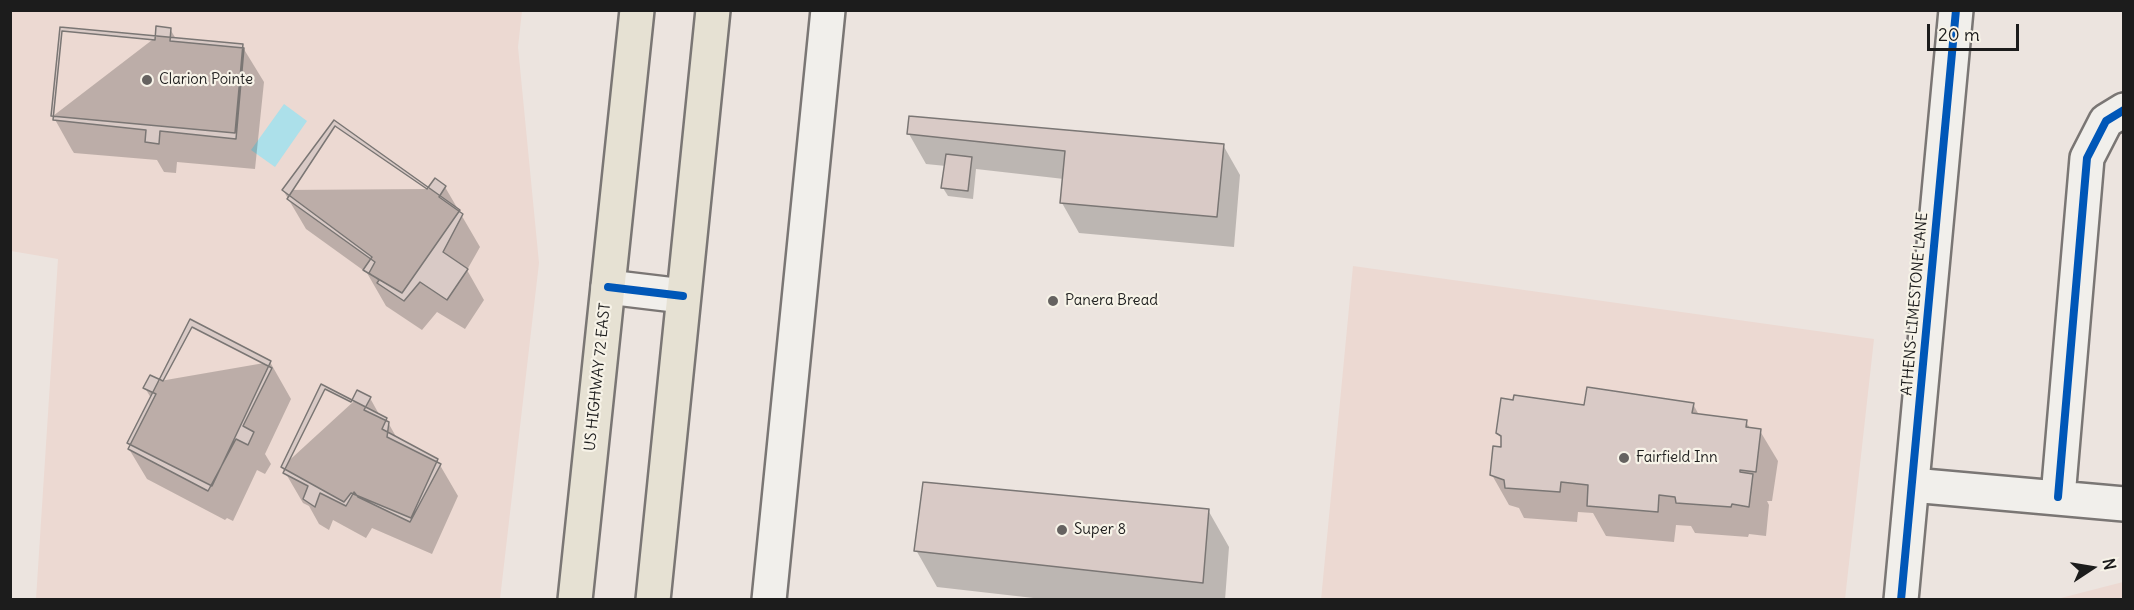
<!DOCTYPE html>
<html>
<head>
<meta charset="utf-8">
<style>
	body { margin:0 }
	#map { position:relative; width:2134px; height:610px; overflow:hidden; background:#ece4df; font-family:Delius,sans-serif }
	canvas { display:block }
	.frame { position:absolute; inset:0; border:12px solid #1c1c1c; pointer-events:none }
	.north { position:absolute; left:2062px; top:538px; width:60px; height:60px; -webkit-text-stroke:4px #f7f3e8; paint-order:stroke; rotate:78deg; font-size:16px; font-weight:700; line-height:24px; text-align:center; color:#1c1c1c }
	.north::after { content:''; display:block; margin:auto; width:21px; height:27px; background:#1c1c1c; clip-path:polygon(50% 0,100% 100%,50% 72%,0 100%) }
	.scale { position:absolute; left:1927px; top:24px; width:92px; height:27px; box-sizing:border-box; border:3px solid #1c1c1c; border-top:0; padding-left:8px; font-size:18px; line-height:21px; white-space:nowrap; color:#1c1c1c; -webkit-text-stroke:4px #f7f3e8; paint-order:stroke }
</style>
</head>
<body>
<div id="map">
<canvas width="2134" height="610"></canvas>
<div class="frame"></div>
<div class="north">N</div>
<div class="scale">20 m</div>
</div>
<script>
const context = document.querySelector('canvas').getContext('2d');
context.lineJoin = 'round';
function fillPath(path, color) { context.fillStyle = color; context.fill(path, 'evenodd'); }
const poly = rows => new Path2D(rows.map(r => 'M' + r).join(''));
function strokePath(path, color, width, dash) { context.strokeStyle = color; context.lineWidth = width; context.lineCap = dash ? 'butt' : 'round'; context.setLineDash(dash || []); context.stroke(path); }
function write(font, color, halo, rows, align = 'center') {
  context.font = font + ' Delius,sans-serif'; context.lineWidth = 4.5; context.setLineDash([]); context.textBaseline = 'middle'; context.strokeStyle = halo; context.fillStyle = color; for (const [text, x, y, turn = 0] of rows) {
    context.save(); context.translate(x, y); context.rotate((+turn || 0) * Math.PI / 180); context.textAlign = isNaN(turn) ? turn : align; if (halo) context.strokeText(text, 0, 0); context.fillText(text, 0, 0); context.restore();
  }
}
const built = poly([
	[10,11,522,11,518,47,539,263,500,599,36,599,58,259,11,251],
	[1353,266,1874,339,1845,599,1321,600],
	[2123,582,2123,599,2057,599]
]);
const water = poly([
	[284,104,307,121,275,167,251,150]
]);
const shadow = poly([
	[170,29,176,39,242,46,264,82,255,169,177,162,176,173,164,172,157,160,74,153,72,150,53,116,156,37],
	[909,134,1223,145,1240,175,1234,247,1079,233,1062,203,1064,179,976,169,973,199,948,196,943,188,946,166,926,164],
	[445,187,480,247,467,270,484,300,465,329,437,312,422,330,386,306,367,273,306,229,283,190,428,189],
	[270,362,291,399,265,454,271,464,265,474,257,470,233,521,227,518,225,520,147,479,129,449,131,446,129,443,151,398,145,388,160,381],
	[370,398,380,416,386,419,398,440,437,460,458,496,432,554,372,528,366,538,333,520,329,530,319,524,309,506,303,503,282,467,353,402],
	[1693,404,1699,415,1746,422,1751,430,1760,431,1778,461,1772,501,1767,501,1769,505,1766,536,1749,534,1748,537,1695,533,1691,526,1676,525,1674,542,1606,536,1593,513,1578,512,1577,522,1524,518,1519,508,1509,505,1492,475,1502,449,1503,442,1498,433,1585,407],
	[1208,510,1229,547,1225,600,1051,600,937,587,916,550]
]);
const building = poly([
	[156,26,171,28,170,41,244,48,236,139,160,131,159,144,145,142,146,130,53,120,62,31,155,40,156,26],
	[60,27,243,44,235,133,51,116,60,27],
	[909,116,1224,144,1217,217,1060,203,1065,151,907,134,909,116],
	[334,120,460,210,402,293,363,270,372,257,282,190,334,120],
	[335,126,427,189,435,178,446,186,439,197,463,214,443,252,468,269,447,300,420,282,404,301,377,283,379,280,369,273,375,262,287,199,335,126],
	[946,154,972,157,968,191,941,188,946,154],
	[190,319,271,361,212,486,127,443,190,319],
	[192,327,272,368,243,426,254,432,248,445,236,439,208,491,128,449,156,394,143,388,150,375,163,381,192,327],
	[321,384,387,418,382,429,438,459,411,518,351,493,344,502,281,467,321,384],
	[1587,387,1694,403,1692,413,1747,420,1746,427,1761,429,1756,472,1740,470,1740,472,1753,474,1749,507,1732,504,1731,507,1676,503,1675,497,1659,495,1658,512,1587,506,1588,485,1561,482,1560,492,1505,488,1504,480,1490,475,1493,446,1501,447,1501,436,1496,433,1501,398,1513,400,1514,395,1584,405,1587,387],
	[325,389,351,402,357,390,371,397,364,410,389,422,387,437,441,464,410,522,358,497,354,492,346,506,320,493,315,507,303,499,308,486,283,473,325,389],
	[923,482,1209,509,1203,583,914,551,923,482]
]);
const minor = poly([
	[608,287,683,296],
	[1912,485,2124,504],
	[2058,497,2087,158,2106,121,2124,110],
	[769,600,828,10],
	[1901,600,1956,10]
]);
const highway = poly([
	[575,600,637,10],
	[653,600,713,10]
]);
const cycleway = poly([
	[608,287,683,296],
	[2058,497,2087,158,2106,121,2124,110],
	[1901,600,1956,10]
]);
const markers = [
	[147,80,6,"#656260"],
	[1053,301,6,"#656260"],
	[1624,458,6,"#656260"],
	[1062,530,6,"#656260"]
];
const poiNames = [
	["Clarion Pointe",159,80],
	["Panera Bread",1065,301],
	["Fairfield Inn",1636,458],
	["Super 8",1074,530]
];
const streetNames = [
	["ATHENS-LIMESTONE LANE",1915,304,-85],
	["US HIGHWAY 72 EAST",598,377,-84]
];
fillPath(built, '#ecd9d2');
fillPath(water, '#ace0ea');
fillPath(shadow, '#0003');
fillPath(building, '#d9cac6');
strokePath(building, '#7a7674', 1.5);
strokePath(minor, '#7a7674', 38);
strokePath(highway, '#7a7674', 38);
strokePath(minor, '#f1efeb', 33);
strokePath(highway, '#e6e1d3', 33);
strokePath(cycleway, '#0057b8', 8);
for (const [x, y, r, color] of markers) { const dot = new Path2D(); dot.arc(x, y, r, 0, 2 * Math.PI); context.fillStyle = color; context.fill(dot); strokePath(dot, '#f7f3e8', 2); }
write('15px', '#1c1c1c', '#f7f3e8', poiNames, 'left');
write('15px', '#1c1c1c', '#f7f3e8', streetNames);
</script>
</body>
</html>
